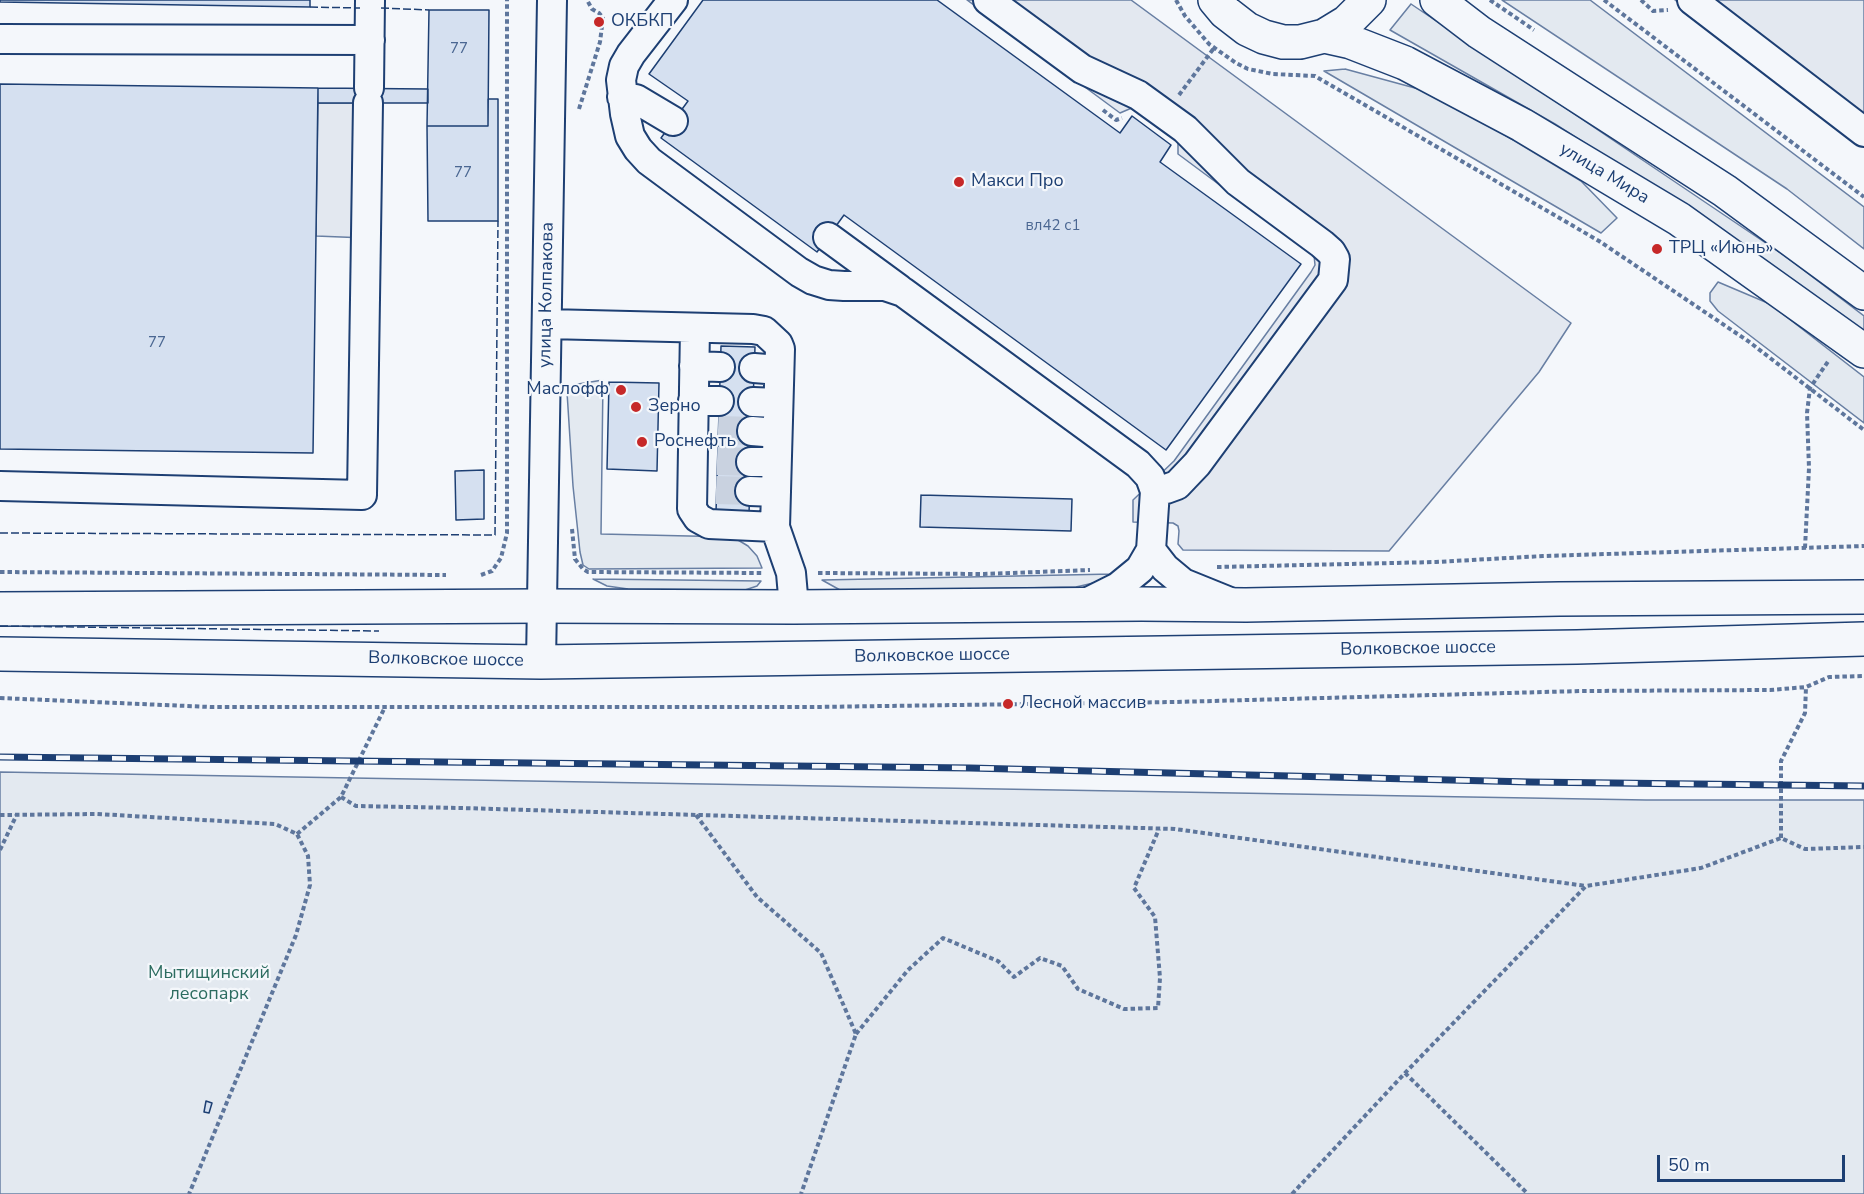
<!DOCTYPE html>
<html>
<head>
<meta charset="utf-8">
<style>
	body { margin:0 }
	#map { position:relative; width:1864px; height:1194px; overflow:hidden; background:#f4f7fb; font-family:"Nunito Sans",sans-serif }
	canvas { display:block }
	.scale { position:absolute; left:1657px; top:1155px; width:188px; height:27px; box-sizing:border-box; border:3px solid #1d3f73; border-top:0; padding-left:8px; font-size:18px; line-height:21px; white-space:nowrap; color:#1d3f73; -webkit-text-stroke:4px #f4f7fb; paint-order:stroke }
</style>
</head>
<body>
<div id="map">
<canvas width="1864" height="1194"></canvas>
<div class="scale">50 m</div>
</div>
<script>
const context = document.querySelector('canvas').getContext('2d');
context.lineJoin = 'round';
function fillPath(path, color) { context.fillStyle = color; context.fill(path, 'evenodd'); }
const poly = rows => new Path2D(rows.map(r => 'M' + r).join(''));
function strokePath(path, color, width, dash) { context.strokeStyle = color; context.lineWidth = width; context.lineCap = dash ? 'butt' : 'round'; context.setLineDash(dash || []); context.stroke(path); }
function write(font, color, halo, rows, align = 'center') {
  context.font = font + ' "Nunito Sans",sans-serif'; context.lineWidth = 4.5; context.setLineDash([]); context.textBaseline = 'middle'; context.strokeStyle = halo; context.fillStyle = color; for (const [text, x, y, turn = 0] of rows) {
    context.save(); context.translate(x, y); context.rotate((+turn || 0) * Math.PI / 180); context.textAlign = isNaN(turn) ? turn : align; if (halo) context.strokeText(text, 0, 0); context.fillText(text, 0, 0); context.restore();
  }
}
const green = poly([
	[1502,0,1590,0,1864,207,1864,249,1787,189,1502,0],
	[1411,4,1785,256,1864,316,1864,336,1647,183,1555,124,1390,30,1411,4],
	[1345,69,1437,94,1581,181,1617,218,1601,233,1324,71,1345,69],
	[1718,282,1770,304,1864,377,1864,423,1718,311,1710,301,1710,293,1718,282],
	[603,380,601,534,733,537,748,546,757,556,762,568,589,569,583,565,580,552,573,486,567,392,572,385,603,380],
	[1113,574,1102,581,1076,587,847,591,840,590,822,580,1113,574],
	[593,579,761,581,757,586,745,590,628,589,607,586,593,579],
	[0,772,1646,800,1864,800,1864,1194,0,1194,0,772]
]);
const parking = poly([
	[967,0,1131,0,1571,323,1539,372,1389,551,1183,550,1178,544,1179,531,1178,526,1173,523,1133,522,1133,500,1174,461,1311,272,1315,265,1314,255,1178,154,1178,139,1134,107,1120,113,967,0],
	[1675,0,1864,0,1864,147,1813,108,1675,0],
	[318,103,368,103,366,238,316,236,318,103]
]);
const building = poly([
	[0,0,310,0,310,7,0,2,0,0],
	[703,0,937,0,1120,133,1132,116,1171,145,1160,162,1301,264,1166,450,844,215,817,252,661,138,688,101,649,74,703,0],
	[429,10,489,10,488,126,427,126,429,10],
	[0,84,318,88,313,453,0,449,0,84],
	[318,88,428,89,428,103,318,103,318,88],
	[488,99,498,99,498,221,428,221,427,126,488,126,488,99],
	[721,346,755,347,749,513,716,512,721,346],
	[609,382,659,383,657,471,607,469,609,382],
	[484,470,484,519,456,520,455,471,484,470],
	[921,495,1072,499,1071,531,920,527,921,495],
	[206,1101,212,1103,209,1113,204,1112,206,1101]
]);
const minorTunnel = poly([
	[718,430,752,431],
	[717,461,751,462],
	[716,490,750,491]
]);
const path = poly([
	[1176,0,1185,16,1209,44,1236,63,1248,69,1273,74,1315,76,1599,241,1748,341,1864,430],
	[1490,0,1534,30],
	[1604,0,1864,197],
	[1641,0,1653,11,1668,10],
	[1179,95,1214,48],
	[579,109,600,42,603,18,599,13,592,9,587,0],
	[1103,110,1116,120,1122,118],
	[572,529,575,559,583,569,588,572,763,573],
	[1805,548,1809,468,1807,413,1810,388,1829,360],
	[1217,567,1436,562,1543,556,1864,546],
	[0,572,446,575],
	[818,573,984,574,1090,570],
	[481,575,492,571,501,558,507,533,507,0],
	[0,698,211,707,813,707,1175,702,1581,691,1770,690,1806,687,1829,677,1864,676],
	[341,797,356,806,461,808,1175,829,1586,886],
	[0,815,97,814,275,824,297,834,308,856,310,885,296,935,189,1194],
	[696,815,757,897,821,953,856,1034,801,1194],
	[297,834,341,797,385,707],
	[1781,838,1781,761,1805,713,1806,687],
	[0,850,17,814],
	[856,1034,908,970,943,938,998,961,1014,977,1040,958,1062,966,1078,989,1124,1009,1158,1008,1160,978,1155,917,1134,888,1159,829],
	[1405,1073,1528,1194],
	[1292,1194,1405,1073,1586,886,1701,868,1781,838,1805,849,1864,847]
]);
const minor = poly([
	[673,0,631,54,624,66,621,80,625,114,630,136,638,149,649,161,799,272,813,280,829,285,844,286,885,286,903,292,1138,464,1150,477,1155,491,1166,489,1177,485,1197,464,1333,280,1335,259,1331,252,1322,244,1238,182,1185,129,1138,95,1082,69,988,0],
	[1692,0,1864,132],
	[0,39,370,40],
	[369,88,370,0],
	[622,97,636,99,673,121],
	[828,237,899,289],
	[547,324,753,329,764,331,778,344,780,349,775,527,791,573,794,607],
	[695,328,692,509,698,518,709,524,775,527],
	[694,366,720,367],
	[754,368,779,370],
	[693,401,719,401],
	[753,402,778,403],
	[752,431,777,433],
	[751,462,776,462],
	[0,486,362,495,368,103],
	[750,491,776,492],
	[1151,550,1165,568,1183,583,1230,602],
	[1084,604,1118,587,1140,569,1151,550,1155,491],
	[541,662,552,0]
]);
const major = poly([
	[1215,0,1225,12,1247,29,1264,37,1283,42,1300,42,1324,36,1347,22,1369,0],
	[1437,0,1479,32,1725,191,1864,293],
	[1324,36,1351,42,1405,63,1522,125,1679,219,1864,351],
	[0,609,541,606,794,607,1141,604,1246,605,1559,599,1864,597],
	[0,654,541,662,1577,647,1864,639]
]);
const rail = poly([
	[0,757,970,768,1530,782,1864,786]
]);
const fence = poly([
	[310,7,360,8],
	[381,8,429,10],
	[0,533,495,535,498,221],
	[0,626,379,631]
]);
const markers = [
	[599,22,6,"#c62828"],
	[959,182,6,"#c62828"],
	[1657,249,6,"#c62828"],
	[621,390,6,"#c62828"],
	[636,407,6,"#c62828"],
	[642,442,6,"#c62828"],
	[1008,704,6,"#c62828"]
];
const numberNames = [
	["77",459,49],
	["77",463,173],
	["вл42 с1",1053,226],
	["77",157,343]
];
const poiNames = [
	["ОКБКП",611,22],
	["Макси Про",971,182],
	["ТРЦ «Июнь»",1669,249],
	["Маслофф",609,390,"right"],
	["Зерно",648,407],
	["Роснефть",654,442],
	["Лесной массив",1020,704]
];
const streetNames = [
	["улица Мира",1604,174,31],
	["улица Колпакова",547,295,-89],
	["Волковское шоссе",1418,649,-1],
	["Волковское шоссе",932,656,-1],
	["Волковское шоссе",446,660,1]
];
const parkNames = [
	["Мытищинский",209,974],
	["лесопарк",209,995]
];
fillPath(green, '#e3e9f0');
strokePath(green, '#687fa3', 1.5);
fillPath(parking, '#e3e8f0');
strokePath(parking, '#687fa3', 1.5);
fillPath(building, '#d5e0f0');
strokePath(building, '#1d3f73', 1.5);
strokePath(minorTunnel, '#c9d2e0', 28, [28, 14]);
strokePath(minor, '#1d3f73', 32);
strokePath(major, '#1d3f73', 36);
strokePath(path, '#5e769c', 4, [4.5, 3]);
strokePath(minor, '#f4f7fb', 28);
strokePath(major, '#f4f7fb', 33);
strokePath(rail, '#1d3f73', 7);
strokePath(rail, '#f4f7fb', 4.5, [14]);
strokePath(fence, '#1d3f73', 1.5, [8, 3]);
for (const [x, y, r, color] of markers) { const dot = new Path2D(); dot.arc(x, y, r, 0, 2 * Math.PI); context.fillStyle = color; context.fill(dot); strokePath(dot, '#f4f7fb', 2); }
write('15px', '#4b6792', null, numberNames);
write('18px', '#1d3f73', '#f4f7fb', poiNames, 'left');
write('18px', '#1d3f73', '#f4f7fb', streetNames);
write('18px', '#2c6c60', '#f4f7fb', parkNames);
</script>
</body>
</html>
